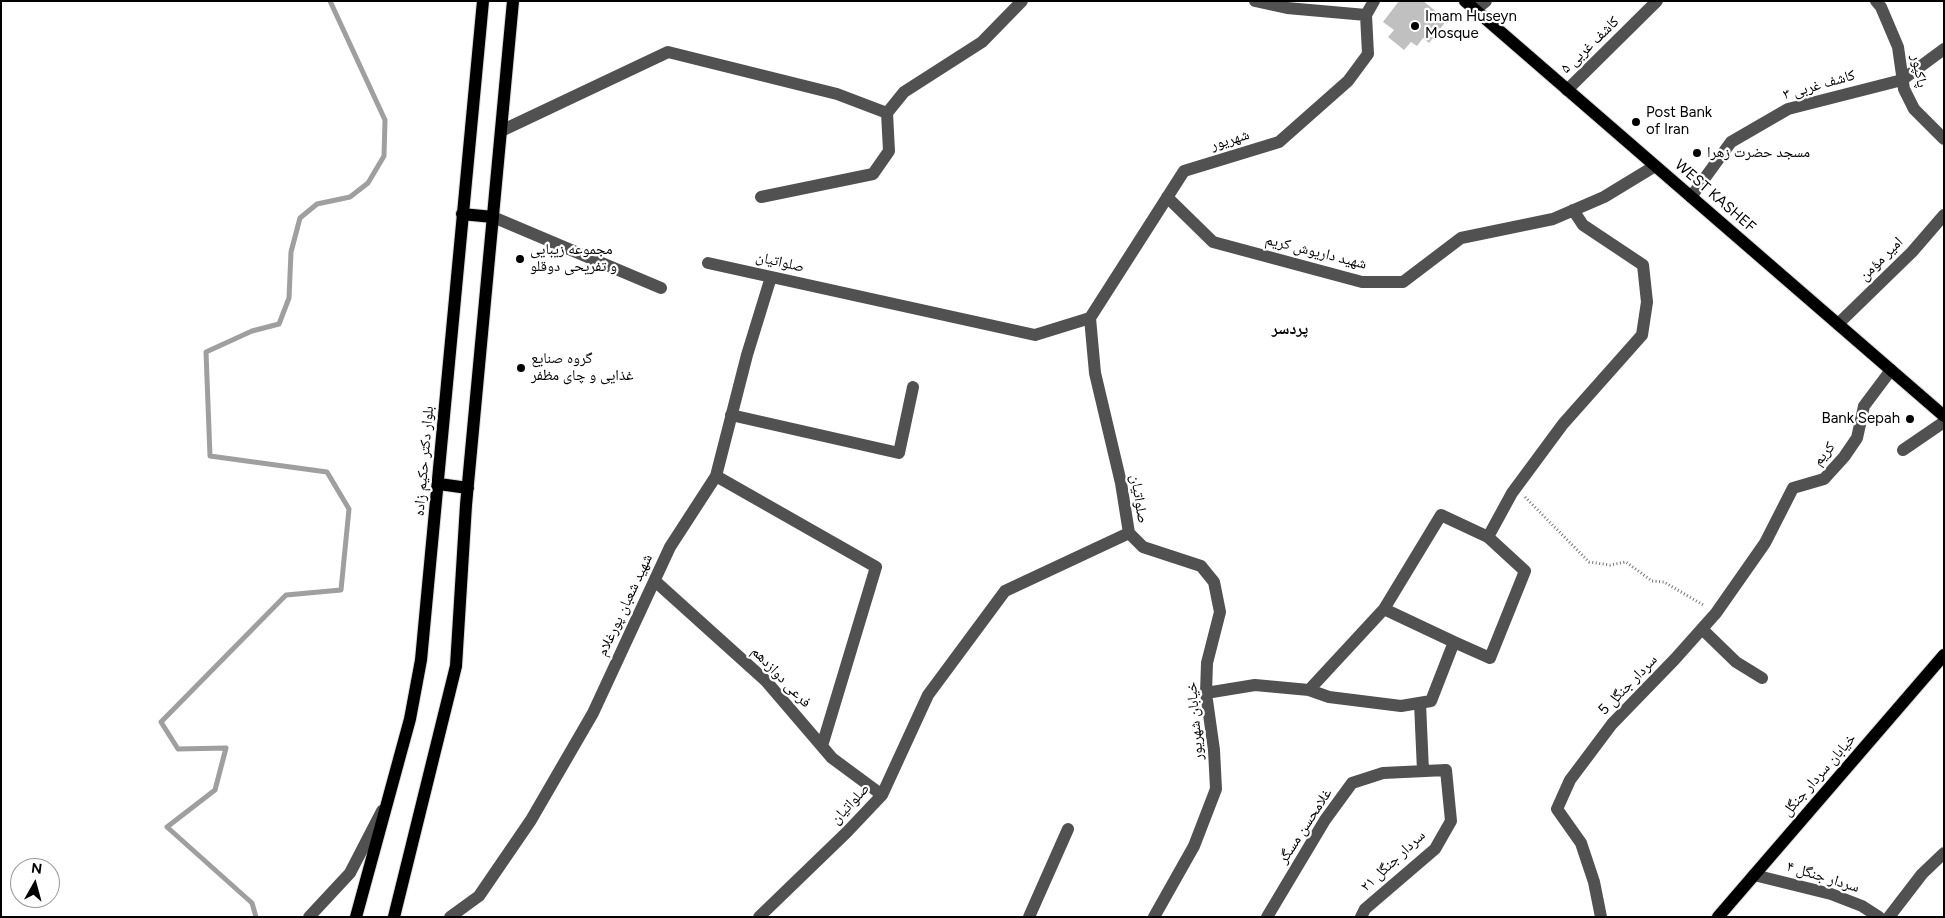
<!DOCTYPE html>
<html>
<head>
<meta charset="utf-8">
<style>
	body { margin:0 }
	#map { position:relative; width:1945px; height:918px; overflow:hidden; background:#fff; font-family:Figtree,sans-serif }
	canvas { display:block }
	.frame { position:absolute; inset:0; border:2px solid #000; pointer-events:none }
	.north { position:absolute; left:10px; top:858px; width:50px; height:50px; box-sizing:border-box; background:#fff; border:1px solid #999; border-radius:50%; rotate:7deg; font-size:14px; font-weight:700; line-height:20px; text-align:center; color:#000 }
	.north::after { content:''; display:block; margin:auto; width:18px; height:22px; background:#000; clip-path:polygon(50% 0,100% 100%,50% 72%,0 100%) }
</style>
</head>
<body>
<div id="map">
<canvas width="1945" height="918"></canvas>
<div class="frame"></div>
<div class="north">N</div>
</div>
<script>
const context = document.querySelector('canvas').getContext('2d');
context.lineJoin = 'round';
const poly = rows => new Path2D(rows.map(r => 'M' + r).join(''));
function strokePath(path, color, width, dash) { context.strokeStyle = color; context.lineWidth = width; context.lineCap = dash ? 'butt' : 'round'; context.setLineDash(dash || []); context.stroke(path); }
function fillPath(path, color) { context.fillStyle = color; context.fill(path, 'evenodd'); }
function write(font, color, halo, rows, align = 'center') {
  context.font = font + ' Figtree,"Noto Naskh Arabic",sans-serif'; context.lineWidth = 4.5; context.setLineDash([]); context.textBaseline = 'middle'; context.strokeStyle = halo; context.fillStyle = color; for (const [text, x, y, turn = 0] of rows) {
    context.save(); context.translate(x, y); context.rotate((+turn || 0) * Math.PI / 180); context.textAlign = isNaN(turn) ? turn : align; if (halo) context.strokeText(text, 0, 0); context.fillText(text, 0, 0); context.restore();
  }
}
const stream = poly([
	[256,917,252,903,167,827,215,790,226,748,178,749,161,722,286,595,341,590,349,509,327,472,210,456,206,352,252,331,279,324,289,298,291,252,300,218,317,204,350,197,368,183,384,156,385,120,330,1]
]);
const building = poly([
	[1399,1,1423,1,1447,20,1429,43,1423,38,1417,46,1411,42,1404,50,1388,37,1394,30,1383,22]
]);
const path = poly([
	[1525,497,1589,562,1610,565,1626,562,1652,581,1664,582,1705,606]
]);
const minor = poly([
	[1255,1,1287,8,1366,15],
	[1876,1,1881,7,1898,47,1904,89,1914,109,1944,139],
	[1475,10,1486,1],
	[1567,90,1657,1],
	[501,131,668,52,837,94,887,113],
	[761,197,873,174,889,151,887,113,904,92,982,42,1022,1],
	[1167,197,1213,242,1362,282,1403,282,1461,238,1553,219,1604,197,1655,166],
	[1691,197,1731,142,1788,109,1902,80,1944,49],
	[493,217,661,288],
	[708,263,1035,335,1090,318,1095,373,1121,483,1129,533,1005,591,928,695,882,795,847,832,759,917],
	[1090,318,1184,171,1279,142,1348,81,1368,54,1366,15,1374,1],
	[1838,324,1912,252,1944,215],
	[731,415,899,453,913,387],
	[1903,450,1944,422],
	[716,476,876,567,822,746],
	[1129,533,1143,547,1201,566,1214,582,1220,612,1207,663,1206,693,1214,750,1216,789,1194,846,1154,917],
	[655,581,766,681,832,758,882,795],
	[1702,629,1736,662,1762,678],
	[1454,642,1490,658,1525,571,1488,537],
	[1309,690,1384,609],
	[1206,693,1255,685,1309,690,1329,697,1401,706,1431,701,1454,642,1384,609,1441,515,1488,537,1512,493,1563,424,1642,335,1647,302,1643,265,1583,225,1573,210],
	[1420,703,1423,771],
	[1754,875,1831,894,1862,906,1879,917],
	[309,917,350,873,382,811],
	[450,917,479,896,531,820,593,713,670,547,716,476,747,355,771,277],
	[1029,917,1068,829],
	[1267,917,1325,820,1352,783,1383,773,1446,770,1451,821,1435,849,1365,909,1361,917],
	[1601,917,1594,882,1581,843,1557,809,1570,780,1612,724,1675,659,1716,613,1765,543,1793,488,1824,479,1844,457,1857,438,1864,406,1891,370],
	[1889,917,1922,874,1944,853]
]);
const major = poly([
	[1465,1,1944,416],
	[462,214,493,217],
	[439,484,468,488],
	[356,917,410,719,421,660,483,1],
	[394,917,456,666,466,505,513,1],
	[1718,917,1944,655]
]);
const markers = [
	[1415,26,5,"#000"],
	[1636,122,5,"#000"],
	[1697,153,5,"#000"],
	[520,259,5,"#000"],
	[521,368,5,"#000"],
	[1910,419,5,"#000"]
];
const poiNames = [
	["Imam Huseyn",1425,17],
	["Mosque",1425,34],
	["Post Bank",1646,113],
	["of Iran",1646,130],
	["مسجد حضرت زهرا",1707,153],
	["مجموعه زیبایی",530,250],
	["و تفریحی دوقلو",530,267],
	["گروه صنایع",531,359],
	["غذایی و چای مظفر",531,376],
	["Bank Sepah",1900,419,"right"]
];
const streetNames = [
	["کاشف غربی ۵",1590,45,-44],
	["پاکپور",1919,71,79],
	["کاشف غربی ۳",1819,85,-16],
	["شهریور",1230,140,-17],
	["WEST KASHEF",1715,196,41],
	["شهید داریوش کریم",1316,252,14],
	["امیر مؤمن",1881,259,-45],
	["صلواتیان",780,262,13],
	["کریم",1824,454,-50],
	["بلوار دکتر حکیم زاده",424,461,-85],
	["صلواتیان",1139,499,81],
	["شهید شعبان پورغلام",625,605,-65],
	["فرعی دوازدهم",781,677,46],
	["سردار جنگل 5",1628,685,-46],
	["خیابان شهریور",1195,721,-95],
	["خیابان سردار جنگل",1819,775,-49],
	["صلواتیان",850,804,-47],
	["غلامحسن مسگر",1305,826,-57],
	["سردار جنگل ۲۱",1393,861,-43],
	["سردار جنگل ۴",1823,877,17]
];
const neighbourhoodNames = [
	["پردسر",1290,329]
];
strokePath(stream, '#9f9f9f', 5);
fillPath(building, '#c0c0c0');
strokePath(major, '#dbdbdb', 14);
strokePath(path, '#737373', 3, [1, 2.5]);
strokePath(minor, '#515151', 12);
strokePath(major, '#000', 12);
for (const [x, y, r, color] of markers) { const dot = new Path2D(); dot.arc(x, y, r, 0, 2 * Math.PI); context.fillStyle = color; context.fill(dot); strokePath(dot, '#fff', 2); }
write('15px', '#000', '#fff', poiNames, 'left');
write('15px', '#000', '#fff', streetNames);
write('bold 16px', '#000', '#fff', neighbourhoodNames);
</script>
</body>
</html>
